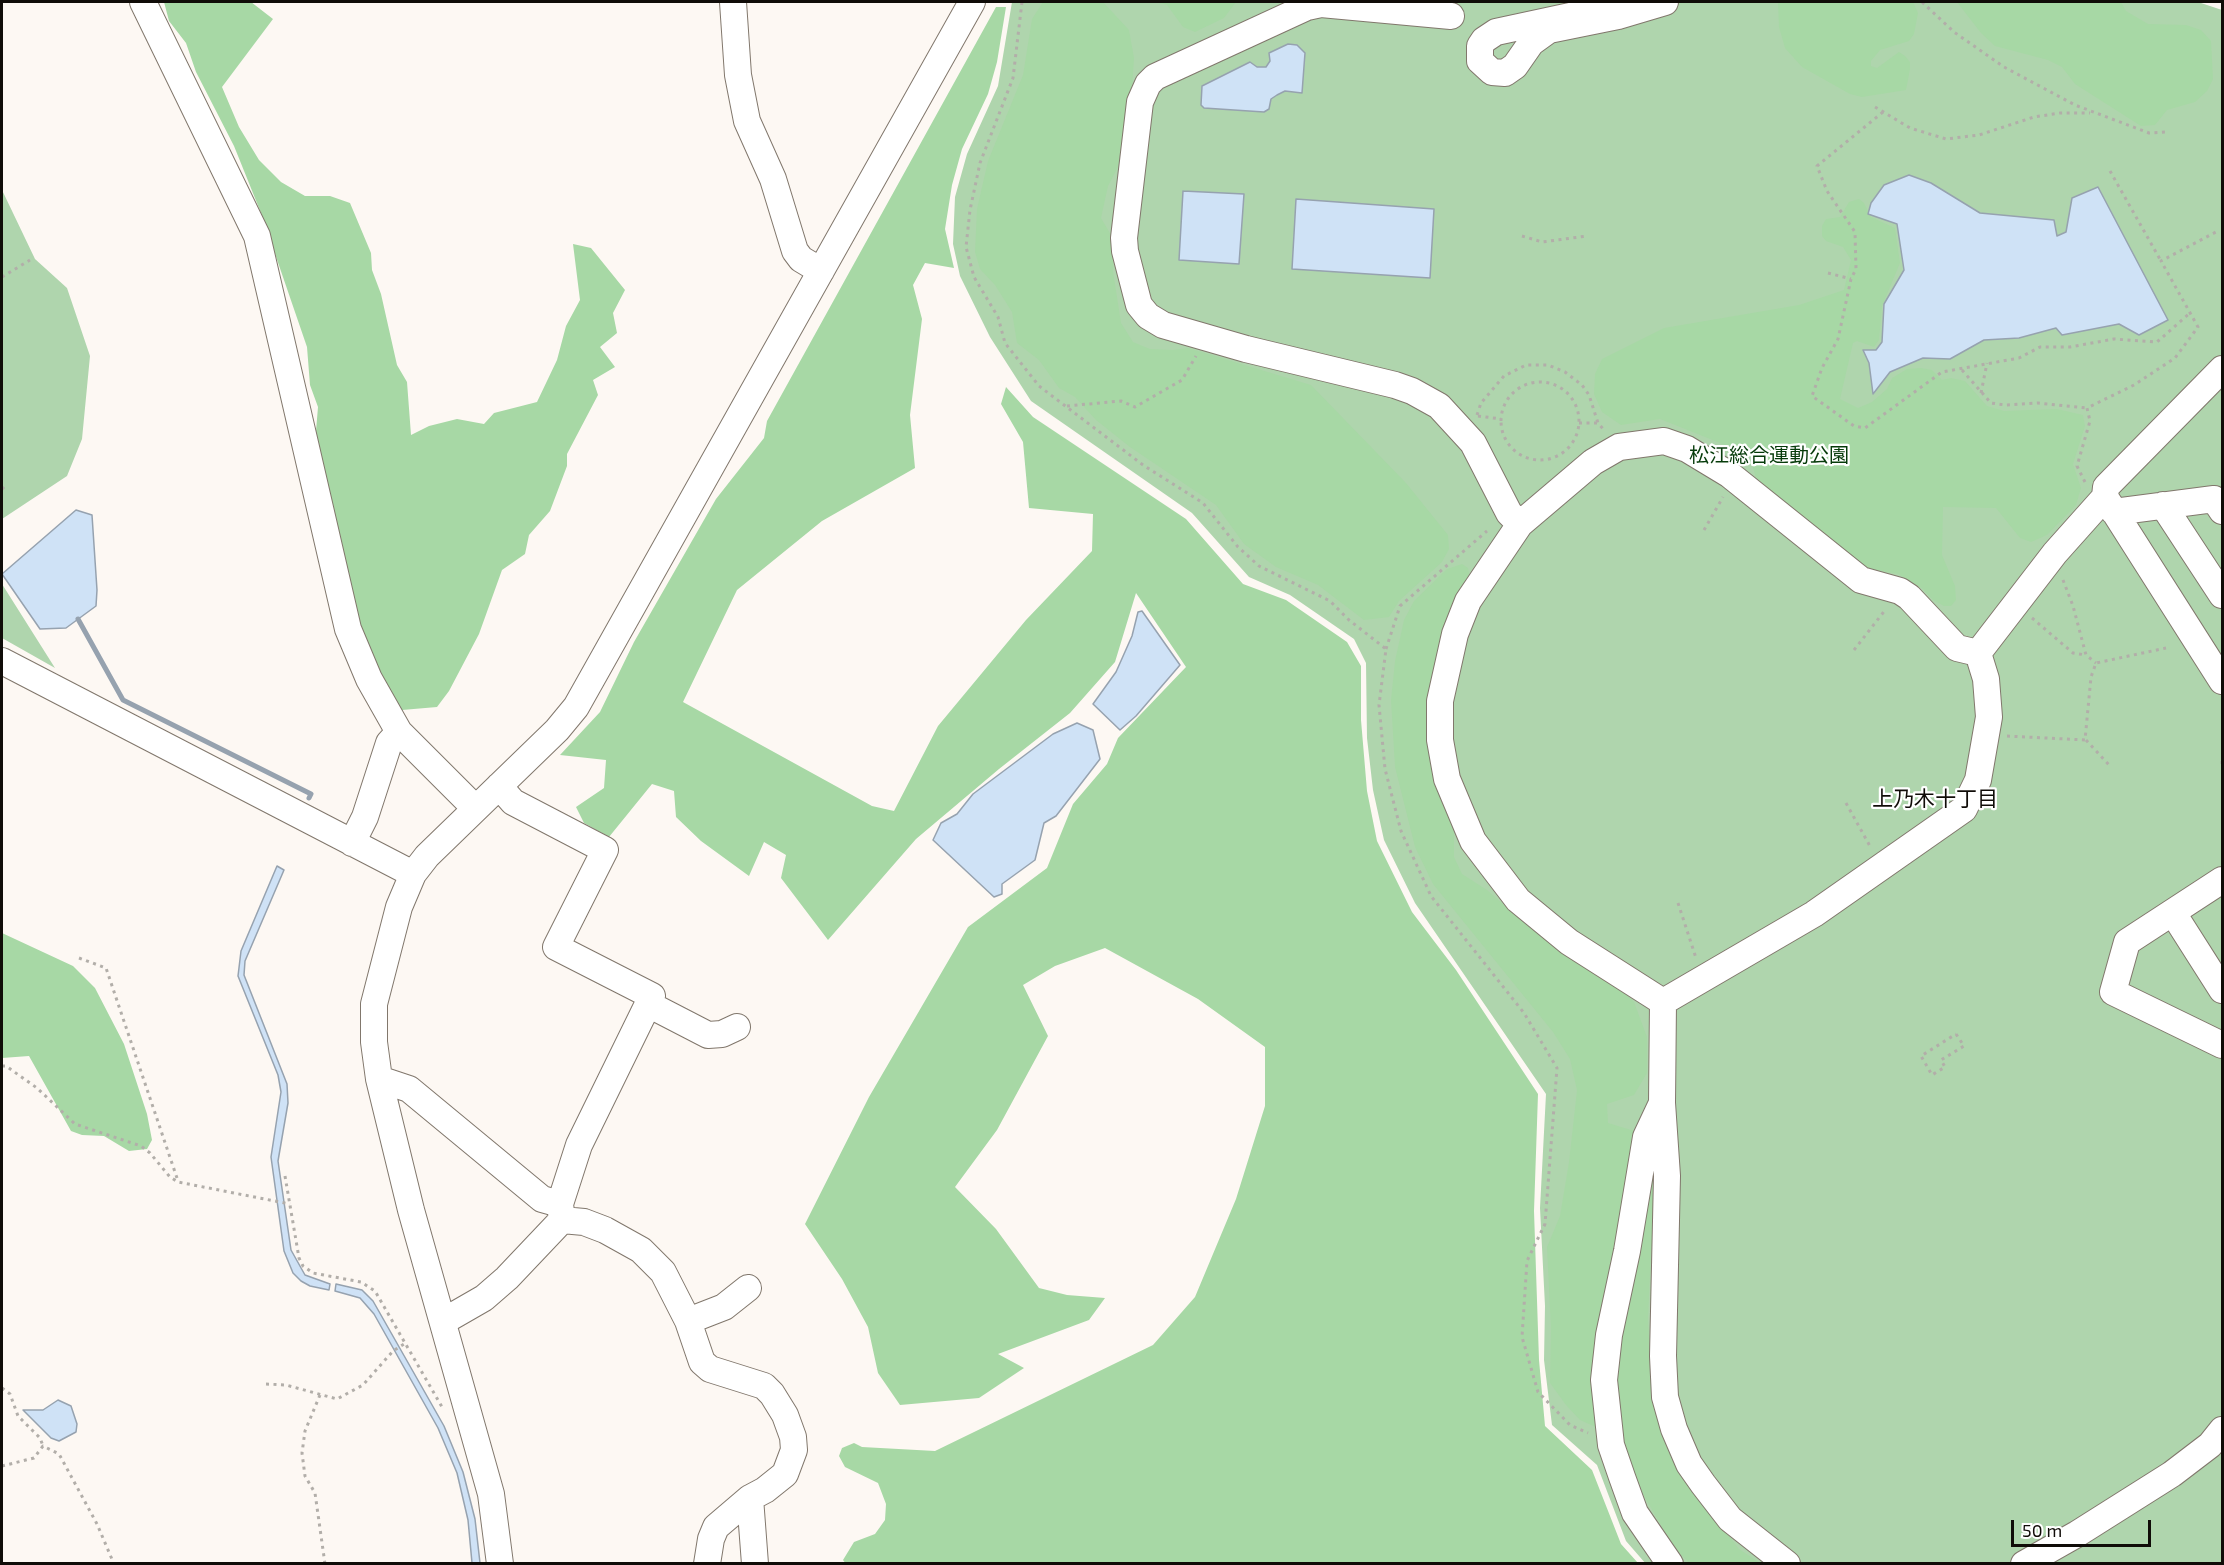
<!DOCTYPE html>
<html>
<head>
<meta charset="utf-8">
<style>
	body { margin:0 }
	#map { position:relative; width:2224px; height:1565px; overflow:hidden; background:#fdf8f3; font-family:"Exo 2",sans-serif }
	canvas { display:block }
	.frame { position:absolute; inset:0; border:3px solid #100c08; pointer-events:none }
	.scale { position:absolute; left:2011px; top:1520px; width:140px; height:27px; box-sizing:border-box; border:3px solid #100c08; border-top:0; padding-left:8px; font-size:18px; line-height:21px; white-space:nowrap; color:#100c08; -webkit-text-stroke:4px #fff; paint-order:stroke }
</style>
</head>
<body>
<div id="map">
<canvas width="2224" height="1565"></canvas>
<div class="frame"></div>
<div class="scale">50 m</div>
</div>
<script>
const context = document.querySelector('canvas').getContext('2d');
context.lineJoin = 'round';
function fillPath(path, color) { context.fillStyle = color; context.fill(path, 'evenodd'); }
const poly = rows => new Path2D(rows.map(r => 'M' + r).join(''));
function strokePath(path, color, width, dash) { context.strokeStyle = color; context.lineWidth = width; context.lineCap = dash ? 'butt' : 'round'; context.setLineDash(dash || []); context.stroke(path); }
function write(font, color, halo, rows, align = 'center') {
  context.font = font + ' "Exo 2","Noto Sans JP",sans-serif'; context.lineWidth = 4.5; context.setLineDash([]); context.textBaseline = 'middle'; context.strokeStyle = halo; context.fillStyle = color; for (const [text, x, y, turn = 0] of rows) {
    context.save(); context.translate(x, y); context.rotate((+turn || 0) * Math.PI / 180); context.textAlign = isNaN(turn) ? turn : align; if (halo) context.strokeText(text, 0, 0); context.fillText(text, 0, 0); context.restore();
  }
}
const green = poly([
	[1012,2,2198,2,2222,10,2222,1563,1646,1564,1626,1541,1597,1465,1552,1425,1544,1360,1545,1306,1540,1208,1546,1094,1415,903,1384,840,1373,790,1367,738,1366,663,1354,639,1290,595,1249,577,1192,513,1031,401,990,337,960,276,953,244,955,197,967,154,998,86],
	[2,190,35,259,67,288,90,356,82,439,67,476,2,519],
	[2,584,55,668,2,638]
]);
const forest = poly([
	[164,2,251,2,273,19,222,87,239,127,259,160,281,182,305,196,330,196,350,203,371,253,372,270,381,294,397,365,407,382,411,435,429,426,457,419,484,424,494,413,537,402,557,360,566,326,580,300,573,244,591,248,625,290,613,313,617,333,600,347,615,367,593,380,598,395,567,454,567,466,550,511,529,535,525,554,502,570,479,634,449,691,437,707,402,710,388,691,353,624,316,431,318,407,310,385,307,347,261,213,234,146,196,72,186,43,169,21],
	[1043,2,1103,2,1129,30,1134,58,1132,89,1118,167,1108,186,1101,218,1114,240,1113,271,1121,323,1133,342,1150,349,1173,350,1188,348,1311,385,1406,483,1448,535,1449,549,1442,562,1399,601,1389,617,1364,620,1318,585,1276,567,1244,544,1216,505,1130,447,1096,420,1075,397,1059,388,1039,360,1017,343,1012,312,995,285,980,269,975,252,977,209,988,161,1023,75,1032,19],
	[1156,2,1236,2,1224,18,1195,32,1183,27,1167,5],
	[1778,2,1913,2,1918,13,1914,34,1909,41,1880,50,1871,61,1871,66,1877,68,1899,52,1905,56,1910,62,1910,69,1906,90,1862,97,1850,94,1802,67,1785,48,1779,27],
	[1957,2,2121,2,2126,11,2148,24,2186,25,2201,30,2211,41,2213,79,2207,91,2195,102,2167,110,2155,125,2141,126,2075,84,2062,67,2048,60,1995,46,1981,33],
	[996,7,1006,7,997,62,988,94,962,149,952,185,945,229,954,268,925,263,913,285,922,319,910,415,915,468,822,521,737,590,683,702,872,806,894,811,938,726,1026,620,1092,551,1093,514,1029,508,1023,442,1001,404,1006,387,1033,417,1186,519,1243,584,1286,600,1347,642,1361,666,1361,720,1367,791,1377,841,1412,912,1456,970,1538,1094,1534,1211,1539,1360,1545,1426,1592,1470,1621,1544,1638,1563,846,1564,843,1560,854,1542,875,1534,885,1520,886,1504,878,1483,845,1467,839,1456,842,1448,854,1443,862,1447,935,1451,1153,1345,1195,1297,1236,1199,1265,1106,1265,1047,1198,999,1105,948,1055,966,1023,985,1048,1036,997,1130,955,1187,996,1229,1039,1288,1067,1295,1105,1298,1089,1320,998,1354,1024,1368,979,1398,900,1405,878,1373,868,1327,842,1279,805,1224,869,1097,968,927,1047,868,1073,804,1107,764,1118,738,1186,667,1136,593,1115,662,1070,713,999,769,916,839,828,940,781,878,786,855,764,842,749,876,701,841,676,817,674,791,652,784,609,837,584,823,576,807,604,788,606,760,560,755,600,712,634,642,716,499,764,438,767,421],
	[1859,199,1864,203,1871,217,1895,228,1900,263,1882,306,1879,340,1874,347,1857,341,1853,343,1840,399,1858,408,1872,402,1887,389,1892,378,1907,369,1921,368,1932,370,1942,380,1951,378,1965,381,1987,406,2004,411,2057,409,2083,415,2085,426,2073,464,2081,488,2076,505,2047,535,2031,542,2020,538,1996,508,1943,507,1942,555,1955,586,1956,600,1951,606,1944,606,1933,600,1923,589,1898,574,1871,569,1843,557,1757,483,1750,455,1660,419,1621,425,1602,412,1594,394,1595,374,1602,359,1664,328,1799,305,1844,290,1851,260,1843,247,1826,241,1822,236,1822,226,1826,219,1840,217,1849,202],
	[1462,564,1468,568,1470,578,1435,747,1441,798,1454,831,1454,857,1462,874,1487,890,1528,926,1602,971,1634,1002,1647,1037,1647,1073,1634,1095,1607,1104,1608,1123,1651,1136,1657,1218,1651,1250,1648,1320,1652,1383,1701,1500,1739,1549,1760,1563,1689,1563,1674,1547,1644,1496,1616,1436,1580,1420,1566,1405,1550,1383,1551,1328,1547,1247,1560,1216,1569,1162,1577,1090,1570,1059,1553,1032,1433,884,1415,847,1395,767,1391,700,1395,661,1404,620,1414,601,1447,569],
	[2,933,73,966,95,988,124,1044,147,1114,152,1140,147,1149,129,1151,104,1136,82,1135,71,1131,29,1056,2,1058]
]);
const water = poly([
	[1288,44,1297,45,1305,53,1302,93,1285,91,1277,95,1271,99,1269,109,1264,112,1204,108,1201,105,1202,86,1250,62,1257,67,1266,67,1270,61,1269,53,1288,44],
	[1909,175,1931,183,1980,213,2054,220,2057,236,2066,232,2072,198,2098,187,2168,320,2139,335,2119,324,2062,335,2056,328,2019,338,1984,340,1950,359,1923,358,1890,372,1873,394,1869,363,1863,350,1876,350,1882,342,1884,304,1904,270,1897,224,1868,214,1871,203,1884,185,1909,175],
	[1183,191,1244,194,1239,264,1179,260,1183,191],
	[1296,199,1434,209,1430,278,1292,269,1296,199],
	[76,510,92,515,97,590,96,606,66,628,40,629,2,574,76,510],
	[1142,611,1180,665,1136,716,1120,730,1093,704,1116,672,1132,636,1138,612,1142,611],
	[1077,723,1093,730,1100,759,1056,816,1044,823,1035,860,1002,884,1002,894,994,897,933,840,941,823,957,814,973,794,1053,734,1077,723],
	[277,866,284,870,245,961,244,975,287,1084,288,1103,278,1161,291,1250,305,1275,330,1284,329,1290,310,1286,301,1281,293,1273,284,1251,271,1157,281,1092,278,1075,238,976,241,951,277,866],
	[336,1284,362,1290,373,1301,444,1426,463,1472,475,1519,480,1563,472,1563,468,1520,457,1473,438,1428,374,1314,360,1298,335,1291,336,1284],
	[58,1400,71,1406,77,1424,76,1432,59,1441,51,1438,23,1410,43,1410,58,1400]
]);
const stream = poly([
	[78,619,123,700,311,794,309,798]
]);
const path = poly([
	[1022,2,1013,78,980,163,970,210,966,247,974,277,998,317,1005,343,1039,386,1143,465,1203,503,1238,547,1259,566,1330,601,1349,620,1386,649,1379,705,1385,769,1401,831,1431,896,1524,1013,1557,1068,1545,1224,1527,1261,1522,1337,1538,1392,1570,1425,1588,1433],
	[1922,2,1954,32,2004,67,2075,105,2149,133,2167,132],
	[1875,107,1910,128,1946,139,1979,135,2034,117,2060,113,2090,113],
	[1883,112,1817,166,1827,191,1855,232,1856,269,1851,279,1838,339,1822,368,1812,396,1854,426,1865,428,1942,372,2019,358,2040,347,2070,347,2114,339,2157,342,2190,313],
	[2110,171,2161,261],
	[1522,236,1542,242,1587,236],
	[1828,273,1851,279],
	[2,277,30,260],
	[1962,370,1991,403,2005,405,2038,403,2087,408],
	'1501 421a39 39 0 1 1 78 0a39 39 0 1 1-78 0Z',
	[1981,393,1987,363],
	[1067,406,1121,401,1135,407,1182,380,1196,356],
	[1477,415,1481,403,1504,376,1526,365,1548,365,1565,372,1582,385,1589,395,1598,423,1605,431],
	[1478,416,1501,419],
	[1579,423,1598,423],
	[2085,482,2077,466,2090,421,2087,408,2134,385,2175,358,2198,327,2161,261,2216,232],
	[2,487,7,492],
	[1704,530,1723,497],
	[2063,580,2073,606,2086,655,2096,663],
	[2032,618,2073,653,2086,655],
	[1386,649,1400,606,1487,531],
	[1854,650,1886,609],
	[2007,736,2085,740,2091,677,2096,663,2166,648],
	[2086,740,2109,765],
	[2222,761,2222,764],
	[1846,803,1871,848],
	[1678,903,1696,958],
	[79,958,106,968,178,1181],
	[1956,1034,1964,1046,1941,1060,1945,1067,1932,1075,1921,1056,1956,1034],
	[2,1066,6,1066,37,1088,75,1124,141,1146,150,1153,170,1177,178,1182,290,1204],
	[285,1176,299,1258,303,1266,313,1273,361,1282,375,1291,442,1407],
	[266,1384,286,1385,337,1399,363,1385,393,1351,404,1344],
	[2,1388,10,1394,18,1416,40,1438,43,1446],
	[320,1395,305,1431,302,1453,305,1476,315,1493,325,1564],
	[2,1466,34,1458,43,1446,59,1454,97,1524,114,1564]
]);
const minor = poly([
	[143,2,257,236,348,629,369,679,399,732,475,808],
	[733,2,738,75,747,121,773,179,795,251,801,259,821,271],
	[1635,2,1496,32,1484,40,1480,46,1480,61,1492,72,1505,73,1515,66,1531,43,1549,30,1618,16,1665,2],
	[1451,16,1321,4,1307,7,1155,77,1148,84,1140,102,1124,238,1125,251,1139,305,1148,316,1163,325,1246,349,1395,385,1412,391,1439,406,1473,443,1509,513,1520,524],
	[2105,497,2222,681],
	[2163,505,2222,595],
	[2114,512,2214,499,2222,511],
	[2,661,413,874],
	[499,786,513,802,605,850,556,947,652,996,579,1145,560,1204,562,1220],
	[352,843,365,817,389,743,399,732],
	[2222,880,2127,942,2113,992,2222,1045],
	[2173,913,2222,990],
	[1663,1002,1569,942,1518,900,1473,841,1447,779,1440,740,1440,701,1455,634,1468,601,1520,524,1593,462,1619,447,1664,441,1687,449,1730,475,1861,580,1900,591,1909,597,1957,648,1978,653],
	[1663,1002,1814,914,1964,809,1978,780,1989,717,1986,679,1978,653,2055,553,2105,497,2106,487,2222,369],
	[1663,1002,1662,1103,1667,1176,1663,1356,1665,1397,1674,1429,1689,1464,1703,1484,1730,1519,1787,1564],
	[648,1004,708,1035,722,1034,737,1027],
	[379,1079,409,1089,542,1199,560,1204],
	[1662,1103,1646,1137,1627,1251,1609,1335,1604,1380,1611,1445,1622,1477,1635,1513,1670,1564],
	[444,1321,484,1298,507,1278,562,1220,584,1222,605,1230,641,1250,663,1272,688,1321],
	[750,1498,755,1564],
	[500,1564,491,1494,411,1210,379,1079,374,1042,374,1004,399,907,413,874,427,856,557,730,576,707,972,2],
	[707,1564,711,1539,716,1527,750,1498,765,1490,785,1474,794,1450,793,1437,785,1415,772,1394,764,1386,710,1369,702,1362,688,1321,724,1307,748,1288],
	[2024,1564,2077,1534,2172,1474,2210,1445,2222,1430]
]);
const parkNames = [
	["松江総合運動公園",1769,455]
];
const neighbourhoodNames = [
	["上乃木十丁目",1935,799]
];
fillPath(green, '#afd5ad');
fillPath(forest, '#a7d8a5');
fillPath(water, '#cfe2f6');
strokePath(water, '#96a2af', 1.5);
strokePath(stream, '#96a2af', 5);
strokePath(minor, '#81776c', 28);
strokePath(path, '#b2aea9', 3, [3, 4.5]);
strokePath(minor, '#fff', 26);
write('20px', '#063b0a', '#fff', parkNames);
write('21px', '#100c08', '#fff', neighbourhoodNames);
</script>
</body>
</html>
